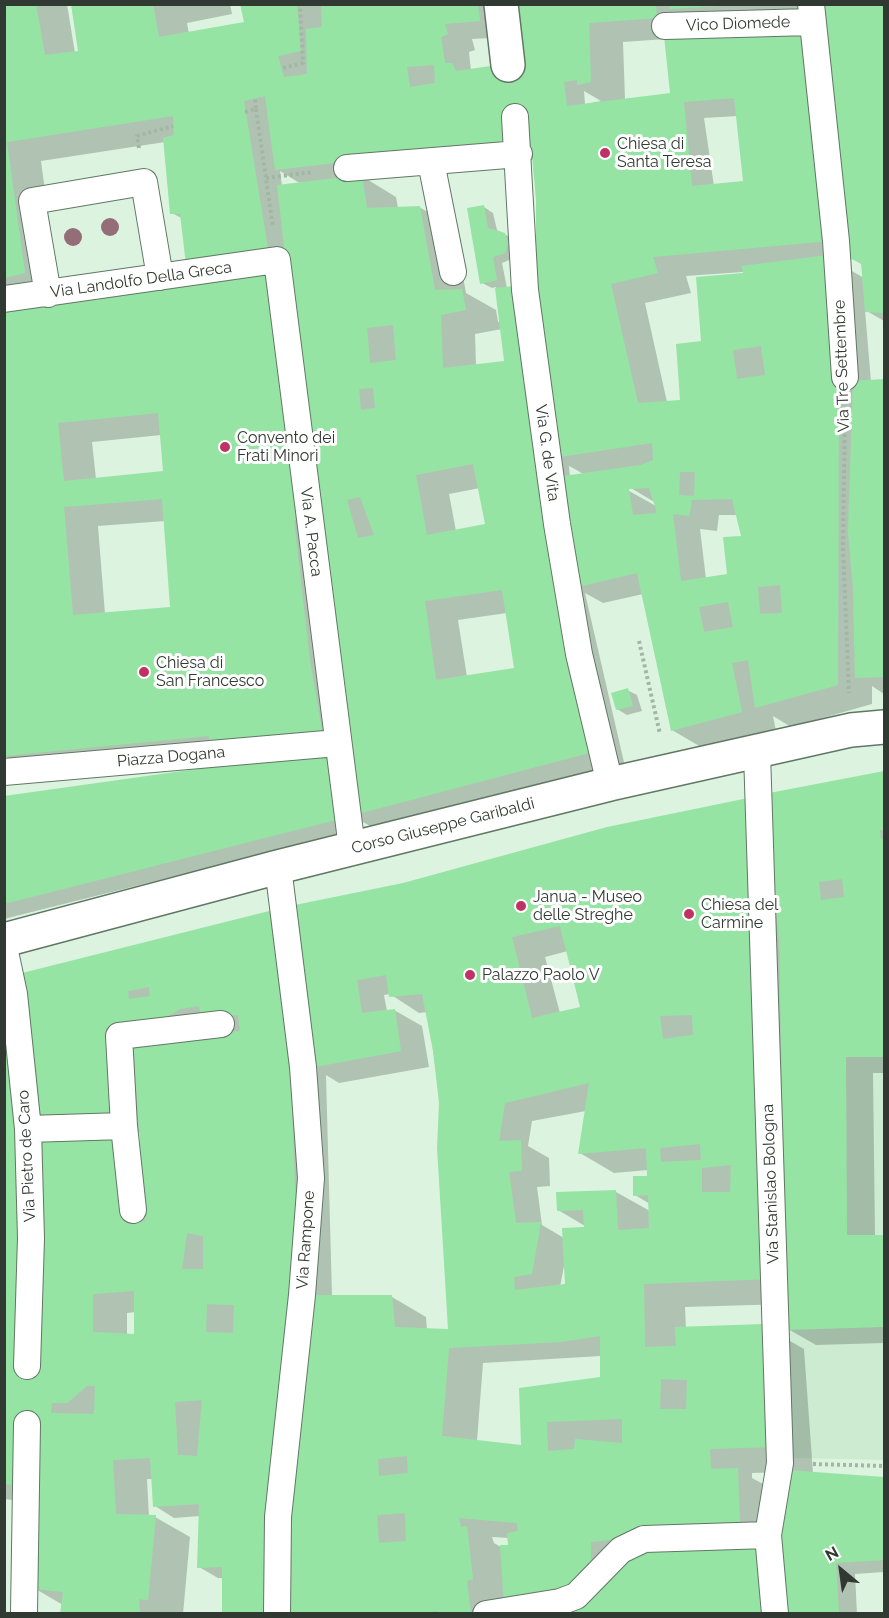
<!DOCTYPE html>
<html>
<head>
<meta charset="utf-8">
<style>
	body { margin:0 }
	#map { position:relative; width:889px; height:1618px; overflow:hidden; background:#dcf4df; font-family:Raleway,sans-serif }
	canvas { display:block }
	.frame { position:absolute; inset:0; border:6px solid #313a32; pointer-events:none }
	.north { position:absolute; left:811px; top:1540px; width:60px; height:60px; -webkit-text-stroke:4px #fff; paint-order:stroke; rotate:331deg; font-size:16px; font-weight:700; line-height:24px; text-align:center; color:#313a32 }
	.north::after { content:''; display:block; margin:auto; width:21px; height:27px; background:#313a32; clip-path:polygon(50% 0,100% 100%,50% 72%,0 100%) }
</style>
</head>
<body>
<div id="map">
<canvas width="889" height="1618"></canvas>
<div class="frame"></div>
<div class="north">N</div>
</div>
<script>
const context = document.querySelector('canvas').getContext('2d');
context.lineJoin = 'round';
function fillPath(path, color) { context.fillStyle = color; context.fill(path, 'evenodd'); }
const poly = rows => new Path2D(rows.map(r => 'M' + r).join(''));
function strokePath(path, color, width, dash) { context.strokeStyle = color; context.lineWidth = width; context.lineCap = dash ? 'butt' : 'round'; context.setLineDash(dash || []); context.stroke(path); }
function write(font, color, halo, rows, align = 'center') {
  context.font = font + ' Raleway,sans-serif'; context.lineWidth = 6; context.setLineDash([]); context.textBaseline = 'middle'; context.strokeStyle = halo; context.fillStyle = color; for (const [text, x, y, turn = 0] of rows) {
    context.save(); context.translate(x, y); context.rotate((+turn || 0) * Math.PI / 180); context.textAlign = isNaN(turn) ? turn : align; if (halo) context.strokeText(text, 0, 0); context.fillText(text, 0, 0); context.restore();
  }
}
const built = poly([
	[884,937,884,1460,793,1458,786,1329,779,939]
]);
const shadow = poly([
	[4,4,67,4,75,53,80,52,72,4,230,4,232,14,187,23,189,34,245,23,242,4,503,4,508,37,472,39,475,50,469,52,471,71,521,66,514,4,884,4,884,321,865,310,871,382,884,381,884,694,872,686,872,704,791,727,773,716,776,731,706,750,672,730,643,594,603,603,585,593,626,771,385,835,353,816,355,831,4,919,4,798,325,752,347,765,338,681,331,682,342,747,38,775,4,756,4,313,100,300,181,281,183,283,183,280,210,277,188,265,183,219,172,213,165,142,41,161,59,293,4,304],
	[689,18,705,27,825,22,827,44,802,30,691,36],
	[666,39,671,95,625,99,623,42],
	[584,91,601,101,585,104],
	[738,116,745,183,714,186,704,118],
	[534,159,541,303,514,287,507,288,502,263,514,258,517,249,515,240,497,230,493,213,484,207,469,209,482,283,492,288,496,287,501,321,498,322,496,310,466,293,454,227,419,207,398,208,396,197,365,178],
	[280,171,301,184,282,186],
	[849,257,863,265,864,278,831,259],
	[288,271,289,282,274,273],
	[743,272,743,275,698,279,703,342,677,346,682,401,667,402,645,303,691,293,686,276],
	[502,329,506,362,476,365,475,334],
	[161,435,165,473,96,479,92,442],
	[569,466,573,468,585,475,570,477],
	[624,484,656,503,656,506,622,487],
	[480,488,487,525,456,531,449,494],
	[719,515,738,515,743,537,725,539,729,575,706,579,700,529,717,531],
	[165,521,172,609,105,614,98,526],
	[507,613,515,669,467,677,458,620],
	[627,690,637,695,642,711,627,715,617,709],
	[884,773,884,1073,873,1073,875,1236,884,1236,884,1343,816,1345,788,1329,787,1304,685,1307,686,1329,762,1325,804,1349,813,1473,884,1479,884,1572,855,1574,857,1614,223,1614,224,1578,218,1578,199,1567,200,1516,174,1518,155,1506,153,1479,147,1479,149,1517,155,1517,190,1537,183,1614,62,1614,63,1605,34,1588,36,1503,4,1499,4,984,766,796],
	[568,951,582,1008,560,1013,545,957],
	[390,994,419,1013,428,1012,440,1101,450,1333,427,1330,426,1317,392,1297,332,1296,326,1075,339,1083,429,1067,422,1026,394,1010,387,1011,384,995],
	[586,1111,580,1153,614,1173,648,1170,648,1177,635,1195,650,1204,650,1211,616,1192,558,1210,585,1226,585,1229,564,1238,542,1225,537,1187,550,1186,549,1158,528,1146,532,1121],
	[42,1125,51,1144,44,1144],
	[141,1132,142,1151,112,1134],
	[564,1266,565,1266,572,1286,560,1287],
	[136,1312,137,1337,127,1335,127,1313],
	[601,1356,601,1378,524,1423,523,1446,477,1441,483,1363],
	[788,1472,780,1493,752,1478,752,1473],
	[492,1537,509,1538,510,1546,501,1547,494,1543]
]);
const building = poly([
	[4,4,36,4,45,55,78,51,71,4,153,4,159,37,244,22,240,4,297,4,301,51,278,56,284,77,307,74,306,29,322,27,321,5,478,5,480,21,445,24,448,34,441,37,445,63,452,63,456,71,497,65,513,4,656,4,657,18,589,23,591,82,577,85,577,80,564,82,567,106,670,93,664,36,803,29,830,241,653,257,658,273,611,284,638,403,680,400,676,344,701,341,696,277,743,273,742,266,828,255,839,374,838,685,755,708,748,660,732,663,742,712,671,731,637,573,573,588,556,477,641,465,653,460,652,443,553,458,536,265,536,198,528,116,505,118,508,143,275,170,265,96,244,101,269,255,186,265,180,214,170,214,163,138,174,135,173,116,7,142,25,273,4,278],
	[434,65,435,83,410,87,407,67],
	[734,98,743,181,692,186,684,102],
	[761,346,765,375,737,379,733,350],
	[680,472,695,472,694,496,679,495],
	[649,488,657,513,633,515,629,489],
	[732,499,741,536,723,537,727,574,681,581,673,514,689,516,692,500],
	[780,585,782,613,760,614,758,587],
	[728,602,733,627,704,632,699,607],
	[669,4,719,4,719,6,670,9],
	[823,4,884,4,884,313,865,312,861,263,844,256],
	[362,175,367,208,420,206,435,290,462,289,466,310,441,315,443,368,504,361,495,288,514,286,553,585,593,752,350,816,277,185],
	[393,325,396,360,370,363,367,328],
	[373,388,375,408,361,410,359,389],
	[473,464,485,524,427,535,416,475],
	[360,497,374,535,358,538,347,500],
	[502,590,514,668,436,680,425,601],
	[484,205,488,228,505,233,508,243,505,253,493,257,497,280,480,284,467,208],
	[269,269,298,520,294,520,310,661,323,736,210,747,209,736,4,756,4,311,100,299,182,279],
	[158,413,163,471,64,481,58,423],
	[162,499,170,607,73,615,64,507],
	[884,379,884,677,855,678,853,588,848,532,853,381],
	[628,688,633,706,616,710,611,693],
	[325,751,336,820,4,904,4,796],
	[884,771,884,830,880,830,881,839,884,839,884,1057,846,1057,847,1235,884,1235,884,1327,786,1330,779,939,764,794],
	[842,879,844,897,821,900,819,882],
	[748,798,772,1279,644,1284,645,1347,676,1346,675,1327,763,1324,772,1447,710,1449,711,1469,738,1468,740,1527,591,1542,591,1576,562,1601,504,1604,500,1545,508,1545,507,1533,518,1531,517,1523,459,1518,461,1527,467,1526,473,1579,467,1581,471,1614,437,1614,437,1611,412,1614,286,1614,285,1522,315,1295,392,1295,395,1327,448,1329,437,1148,439,1103,433,1051,422,994,389,997,386,975,357,980,362,1013,395,1009,401,1051,310,1068,290,906,403,883,607,827],
	[560,926,580,1007,532,1018,512,937],
	[692,1015,693,1035,663,1039,660,1016],
	[589,1083,578,1154,646,1148,647,1176,633,1176,633,1196,648,1195,649,1228,618,1230,616,1190,556,1192,557,1211,583,1210,584,1227,562,1228,565,1284,515,1290,514,1277,532,1274,541,1222,516,1223,509,1172,522,1171,521,1140,499,1141,505,1103],
	[700,1144,701,1160,661,1162,660,1148],
	[731,1165,730,1192,702,1192,702,1168],
	[600,1336,600,1377,519,1388,521,1445,442,1436,449,1348,560,1342],
	[661,1379,687,1380,686,1409,660,1409],
	[622,1419,622,1443,575,1439,574,1449,548,1451,547,1422],
	[407,1456,408,1473,379,1476,378,1459],
	[405,1513,406,1541,379,1543,377,1515],
	[285,907,298,1275,270,1614,222,1614,222,1567,197,1568,199,1504,153,1507,150,1458,113,1460,116,1514,156,1515,148,1600,139,1599,140,1614,60,1614,63,1592,33,1589,18,1421,11,1485,4,1484,4,1023,39,1142,49,1142,49,1138,117,1135,128,1224,145,1221,133,1039,240,1031,238,1015,201,1018,199,1006,180,1009,153,1025,106,1028,114,1116,36,1123,22,973],
	[149,987,150,996,129,999,128,991],
	[187,1233,203,1236,203,1269,182,1269],
	[134,1291,134,1334,93,1332,93,1294],
	[207,1304,234,1305,233,1333,206,1332],
	[87,1386,95,1386,94,1414,51,1413,52,1403,67,1403],
	[202,1400,197,1456,178,1455,175,1402],
	[787,1470,884,1477,884,1560,836,1563,839,1614,782,1614,777,1557],
	[757,1547,763,1614,530,1614,636,1548]
]);
const path = poly([
	[283,68,303,63,300,4],
	[256,109,273,227],
	[245,112,256,109,255,99],
	[139,148,137,136,173,126],
	[266,178,313,172],
	[845,410,843,549,849,693],
	[639,641,660,734],
	[813,1464,884,1466]
]);
const lane = poly([
	[811,4,836,241,845,377],
	[665,26,811,22],
	[515,117,525,290,557,524,579,654,610,784],
	[431,162,453,272],
	[347,168,519,154],
	[48,294,32,201,144,182,160,277],
	[4,299,277,260,352,848],
	[757,753,780,1463,768,1535,775,1614],
	[4,772,337,743],
	[4,947,14,994,28,1129,31,1238,27,1366],
	[28,1129,124,1126],
	[133,1210,124,1126,119,1036,221,1024],
	[24,1612,27,1424],
	[277,1614,278,1517,302,1295,311,1178,303,1067,278,867],
	[486,1614,560,1602,576,1596,621,1550,644,1539,768,1535]
]);
const street = poly([
	[501,4,508,65],
	[4,940,278,867,610,784,851,730,884,727]
]);
const trees = [
	[110,227],
	[73,237]
];
const markers = [
	[605,153,6,"#c03263"],
	[225,447,6,"#c03263"],
	[144,672,6,"#c03263"],
	[521,906,6,"#c03263"],
	[689,914,6,"#c03263"],
	[470,975,6,"#c03263"]
];
const streetNames = [
	["Vico Diomede",738,24,-2],
	["Via Landolfo Della Greca",141,280,-8],
	["Via Tre Settembre",842,366,-92],
	["Via G. de Vita",547,453,82],
	["Via A. Pacca",311,532,83],
	["Piazza Dogana",171,757,-5],
	["Corso Giuseppe Garibaldi",443,826,-14],
	["Via Pietro de Caro",27,1156,-93],
	["Via Stanislao Bologna",771,1184,-92],
	["Via Rampone",306,1240,-86]
];
const poiNames = [
	["Chiesa di",617,144],
	["Santa Teresa",617,162],
	["Convento dei",237,438],
	["Frati Minori",237,456],
	["Chiesa di",156,663],
	["San Francesco",156,681],
	["Janua - Museo",533,897],
	["delle Streghe",533,915],
	["Chiesa del",701,905],
	["Carmine",701,923],
	["Palazzo Paolo V",482,975]
];
fillPath(built, '#ccebd1');
fillPath(shadow, '#0003');
fillPath(building, '#95e4a4');
strokePath(lane, '#617765', 28);
strokePath(street, '#617765', 36);
strokePath(path, '#a3b6a6', 4, [3, 3]);
strokePath(lane, '#fff', 26);
strokePath(street, '#fff', 33);
context.fillStyle = '#936e79';
for (const [x, y] of trees) { context.beginPath(); context.arc(x, y, 9, 0, 2 * Math.PI); context.fill(); }
for (const [x, y, r, color] of markers) { const dot = new Path2D(); dot.arc(x, y, r, 0, 2 * Math.PI); context.fillStyle = color; context.fill(dot); strokePath(dot, '#fff', 2); }
write('16px', '#313a32', '#fff', streetNames);
write('16px', '#313a32', '#fff', poiNames, 'left');
</script>
</body>
</html>
